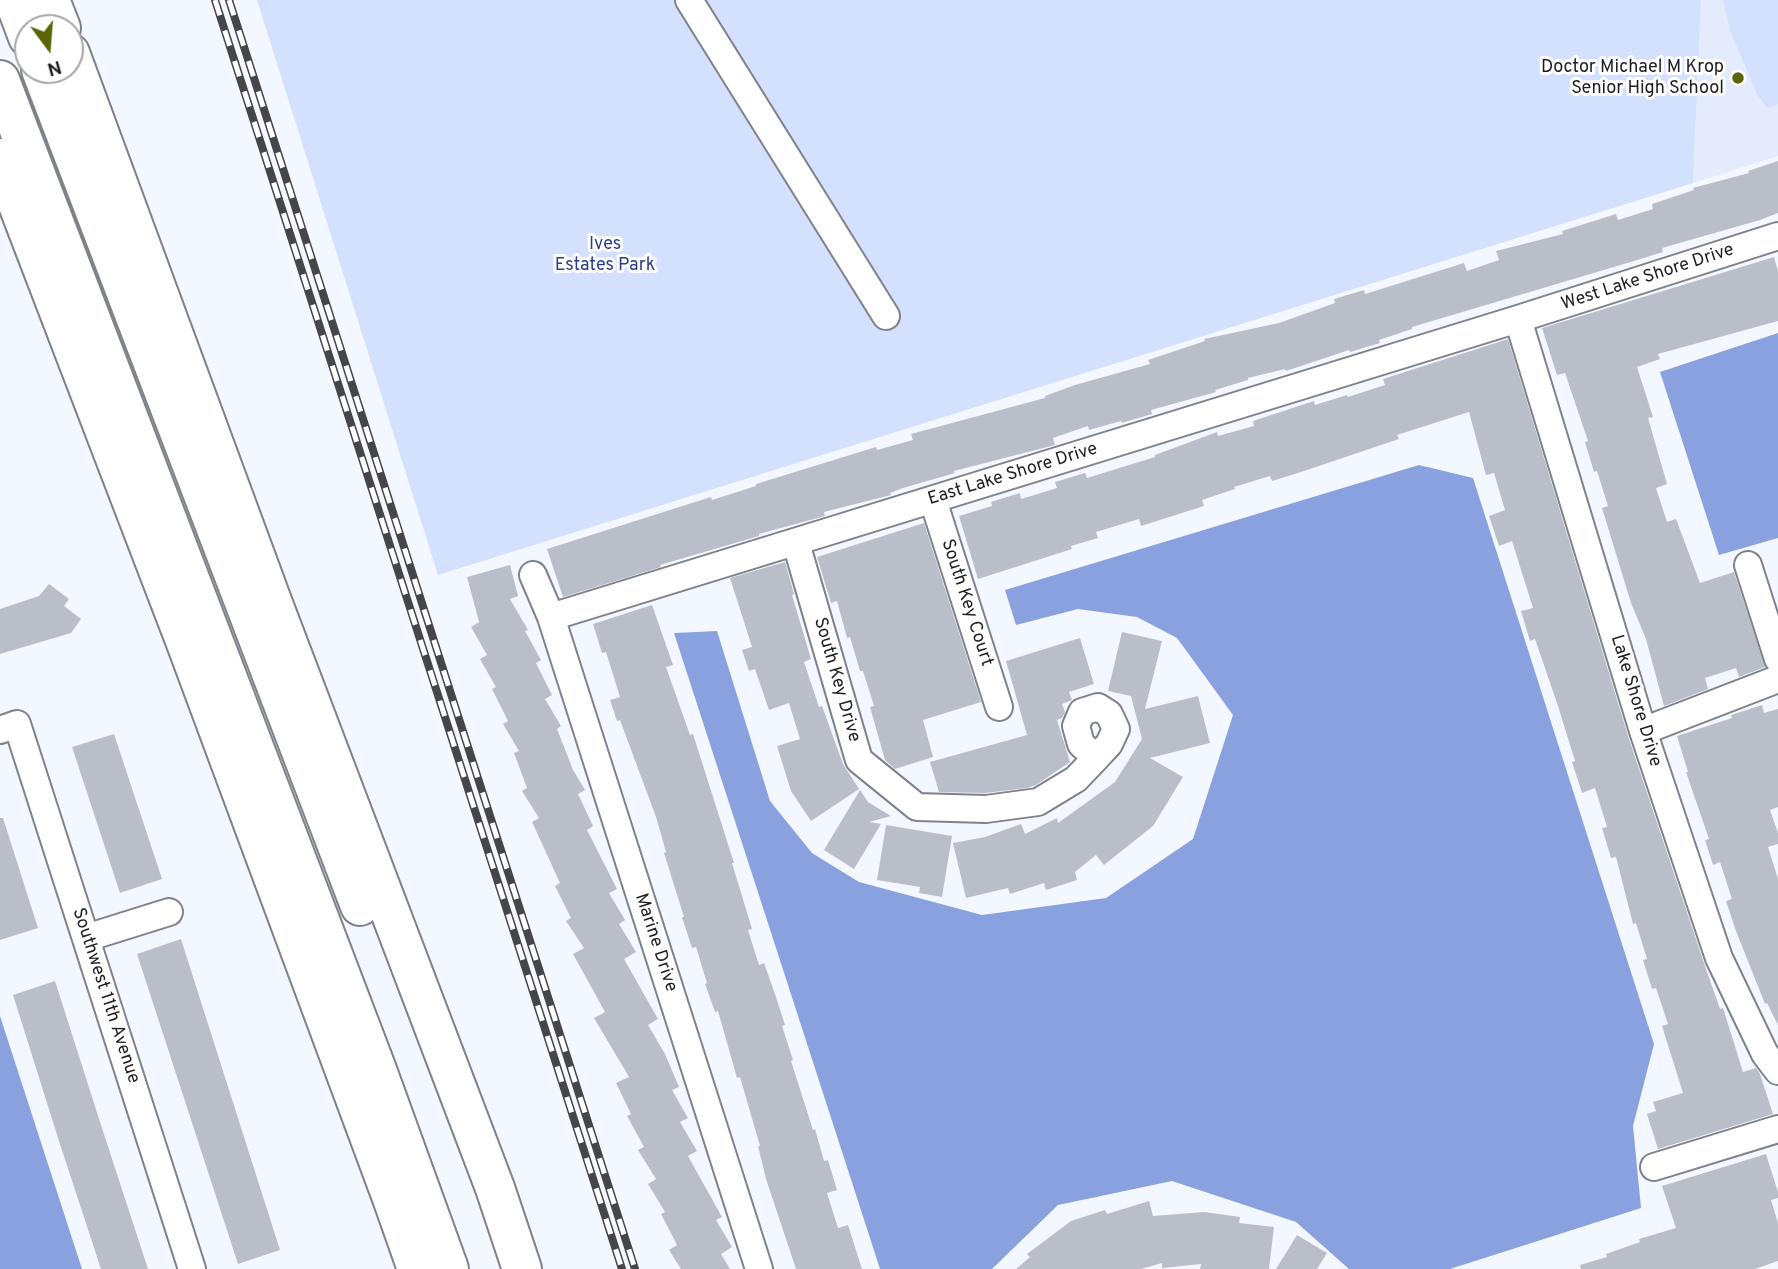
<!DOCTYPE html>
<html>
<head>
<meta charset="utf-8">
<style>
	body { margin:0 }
	#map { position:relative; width:1778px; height:1269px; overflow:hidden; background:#f3f7ff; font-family:Overpass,sans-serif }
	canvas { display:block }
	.north { position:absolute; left:14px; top:14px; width:70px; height:70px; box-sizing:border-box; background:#fff; border:2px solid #a4a5a6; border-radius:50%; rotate:164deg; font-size:19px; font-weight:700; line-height:28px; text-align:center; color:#1c1d21 }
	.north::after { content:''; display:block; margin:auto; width:24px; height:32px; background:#596507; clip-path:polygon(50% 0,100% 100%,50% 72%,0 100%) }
</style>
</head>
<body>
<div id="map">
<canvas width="1778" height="1269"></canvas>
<div class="north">N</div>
</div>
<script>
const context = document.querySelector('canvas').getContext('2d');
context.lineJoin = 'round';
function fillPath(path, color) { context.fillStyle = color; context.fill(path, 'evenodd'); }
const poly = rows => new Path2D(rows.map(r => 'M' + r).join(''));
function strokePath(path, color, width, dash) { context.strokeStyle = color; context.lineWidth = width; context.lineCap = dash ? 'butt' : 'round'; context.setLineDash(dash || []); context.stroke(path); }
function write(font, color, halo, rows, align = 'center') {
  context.font = font + ' Overpass,sans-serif'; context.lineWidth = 6; context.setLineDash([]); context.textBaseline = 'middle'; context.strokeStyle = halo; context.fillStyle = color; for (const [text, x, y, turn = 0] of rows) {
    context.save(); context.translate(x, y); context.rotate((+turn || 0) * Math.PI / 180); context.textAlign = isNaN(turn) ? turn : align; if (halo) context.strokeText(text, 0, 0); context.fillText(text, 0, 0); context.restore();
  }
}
const built = poly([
	[1701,0,1778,0,1778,156,1693,183]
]);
const green = poly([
	[257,0,1701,0,1693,183,438,575],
	[1723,0,1778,0,1778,104,1767,108,1757,94,1731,33]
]);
const water = poly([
	[1778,333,1778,538,1719,555,1660,372],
	[1419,465,1473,478,1654,1044,1633,1126,1641,1208,1450,1269,1349,1269,1296,1222,1172,1181,1058,1205,992,1269,880,1269,674,633,717,631,770,801,812,853,859,882,982,915,1106,898,1193,839,1233,715,1177,638,1137,617,1078,609,1016,625,1005,590],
	[0,1016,82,1269,0,1269]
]);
const building = poly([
	[1778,161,1778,213,1760,220,1662,248,1663,252,1634,261,1412,327,1412,329,1379,340,1380,343,1350,352,1349,350,1286,371,1285,369,1248,378,1248,380,1215,390,1216,392,1151,410,1152,414,1122,423,1121,421,1089,430,1088,426,1053,438,1055,445,954,471,955,473,903,488,890,493,891,495,824,512,825,516,759,534,759,536,660,565,661,567,563,597,547,549,711,497,712,500,756,486,756,484,876,447,877,450,913,440,911,434,1045,398,1045,396,1075,385,1150,364,1148,360,1205,341,1204,339,1279,323,1335,303,1334,299,1364,290,1365,294,1464,263,1467,271,1499,260,1496,251,1563,234,1562,231,1616,214,1618,220,1653,209,1652,204,1694,190,1693,188,1749,173,1748,171],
	[1774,257,1778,271,1778,321,1658,354,1660,359,1637,367,1653,417,1648,418,1667,484,1656,488,1667,522,1676,519,1700,583,1734,572,1765,667,1739,677,1736,668,1705,678,1708,689,1664,706,1646,639,1631,603,1602,508,1608,506,1597,471,1594,472,1585,442,1588,441,1565,373,1557,375,1542,328],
	[1508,339,1628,736,1704,963,1720,1009,1723,1008,1743,1072,1756,1068,1760,1074,1773,1114,1658,1149,1647,1114,1656,1111,1653,1102,1683,1093,1662,1026,1668,1024,1656,988,1652,989,1643,960,1647,959,1636,923,1633,924,1616,857,1611,858,1602,828,1607,827,1595,788,1582,793,1572,762,1575,761,1558,706,1535,639,1530,641,1521,611,1533,608,1512,541,1499,546,1489,516,1505,510,1494,473,1486,475,1469,412,1397,435,1399,439,1301,472,1272,481,1270,476,1234,487,1235,489,1202,500,1204,506,1141,526,1139,519,1096,532,1098,538,1071,546,1072,549,978,579,959,516,992,506,991,502,1020,493,1021,499,1057,488,1055,482,1085,473,1087,478,1155,457,1155,455,1217,432,1218,436,1254,426,1253,421,1314,401,1315,405,1347,395,1348,397,1385,385,1383,379],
	[924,523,981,702,923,720,933,757,895,769,885,760,870,707,874,706,863,671,860,671,850,637,847,638,837,601,831,603,817,557],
	[785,562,794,594,792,595,811,659,804,662,819,707,822,706,843,764,859,789,811,821,791,791,777,746,800,739,789,703,769,710,755,669,749,671,742,650,752,647,730,578],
	[510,565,518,596,510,599,528,630,525,631,541,660,536,663,552,695,545,699,561,726,557,729,573,770,585,790,578,794,593,826,587,830,617,889,609,893,625,920,619,924,636,952,624,959,658,1019,648,1025,665,1054,679,1087,672,1090,688,1118,680,1122,697,1151,688,1156,722,1217,716,1220,732,1247,721,1254,730,1269,681,1269,669,1250,677,1245,661,1214,665,1212,648,1184,656,1179,638,1150,644,1147,627,1116,631,1114,616,1083,629,1077,594,1018,605,1012,573,954,584,948,566,921,571,918,555,886,560,883,532,822,539,818,522,791,527,788,514,753,519,751,503,724,508,721,492,689,496,687,480,659,487,655,471,627,479,622,467,577],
	[49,584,69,599,64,606,81,619,71,633,0,654,0,609,39,596],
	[652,605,673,665,666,667,690,735,693,734,734,863,732,863,752,929,748,930,759,965,764,963,776,997,785,1025,782,1026,793,1060,791,1061,813,1130,815,1129,824,1161,828,1160,837,1190,827,1193,838,1228,848,1225,862,1269,796,1269,766,1179,758,1146,760,1146,740,1077,737,1078,718,1011,715,1012,705,984,707,983,696,947,692,948,682,917,684,917,664,853,666,852,656,817,620,720,617,721,610,700,620,697,606,652,602,653,593,624],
	[1122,632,1162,641,1145,709,1198,696,1210,743,1150,758,1183,777,1153,826,1104,865,1096,855,1075,872,1077,880,1046,890,1044,883,1010,894,1008,888,966,898,953,843,985,837,1021,824,1025,834,1057,818,1058,823,1115,782,1142,739,1131,696,1108,691],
	[1080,638,1094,684,1069,692,1072,700,1062,704,1065,712,1062,718,1057,720,1070,762,1036,785,1027,788,985,793,939,792,930,762,1027,735,1006,661],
	[1762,705,1764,713,1778,709,1778,807,1770,810,1778,833,1778,844,1768,847,1778,879,1778,1025,1767,1003,1765,1004,1736,931,1726,901,1732,899,1720,862,1713,865,1705,840,1709,839,1686,772,1688,772,1677,736,1732,718,1731,715],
	[114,734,162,879,120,893,72,747],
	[860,790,868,802,891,816,869,822,881,824,854,869,824,850],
	[0,818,3,818,38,928,0,940],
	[886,825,952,836,942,897,919,893,920,887,877,880],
	[181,939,280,1250,238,1264,137,954],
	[55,981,101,1125,148,1269,101,1269,58,1138,13,995],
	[1766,1154,1778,1192,1778,1198,1771,1200,1778,1223,1778,1261,1755,1269,1581,1269,1580,1265,1607,1257,1606,1254,1640,1242,1639,1239,1676,1228,1662,1186],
	[1149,1201,1153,1216,1204,1212,1240,1217,1239,1223,1274,1227,1269,1269,1200,1269,1201,1264,1162,1268,1162,1263,1141,1269,1016,1269,1030,1257,1027,1254,1071,1221,1105,1210,1107,1214],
	[1297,1235,1327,1253,1317,1269,1276,1269]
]);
const minor = poly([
	[689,0,886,316],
	[1518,319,1643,731,1719,958,1765,1054,1778,1071],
	[933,500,999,707],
	[796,543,859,760,917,807,986,809,1038,802,1076,779,1096,758,1109,744,1116,729,1109,714,1098,707,1082,712,1076,726,1081,744,1096,758],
	[1748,565,1778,659],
	[533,575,551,617,1518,319,1778,236],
	[551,617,759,1269],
	[0,730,17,724,192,1269],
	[1643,731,1778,679],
	[86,938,169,912],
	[1654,1167,1778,1129]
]);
const highway = poly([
	[14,0,28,37],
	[50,0,61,28],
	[70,53,272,601,495,1188,522,1269],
	[41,70,360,906],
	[0,80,377,1070,449,1269],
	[0,158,186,643,392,1198,417,1269]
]);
const rail = poly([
	[215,0,622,1269],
	[229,0,635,1269]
]);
const markers = [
	[1738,78,7,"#596507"]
];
const poiNames = [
	["Doctor Michael M Krop",1724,68],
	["Senior High School",1724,89]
];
const parkNames = [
	["Ives",605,245],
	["Estates Park",605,266]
];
const streetNames = [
	["West Lake Shore Drive",1648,278,-18],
	["East Lake Shore Drive",1013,475,-17],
	["South Key Court",966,603,72],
	["South Key Drive",836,680,74],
	["Lake Shore Drive",1635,701,73],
	["Marine Drive",655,943,72],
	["Southwest 11th Avenue",105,996,72]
];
fillPath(built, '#e4ebfc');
fillPath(green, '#d3e0fe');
fillPath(water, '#89a1de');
fillPath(building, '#babec8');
strokePath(minor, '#7e828b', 30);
strokePath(highway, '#7e828b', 42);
strokePath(minor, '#fff', 26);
strokePath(highway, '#fff', 38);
strokePath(rail, '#44464a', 8);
strokePath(rail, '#fff', 5, [16]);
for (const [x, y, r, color] of markers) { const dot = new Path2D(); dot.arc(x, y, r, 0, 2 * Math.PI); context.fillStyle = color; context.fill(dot); strokePath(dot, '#fff', 2.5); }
write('18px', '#1c1d21', '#fff', poiNames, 'right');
write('18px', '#283f87', '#fff', parkNames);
write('18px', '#1c1d21', '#fff', streetNames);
</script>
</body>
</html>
